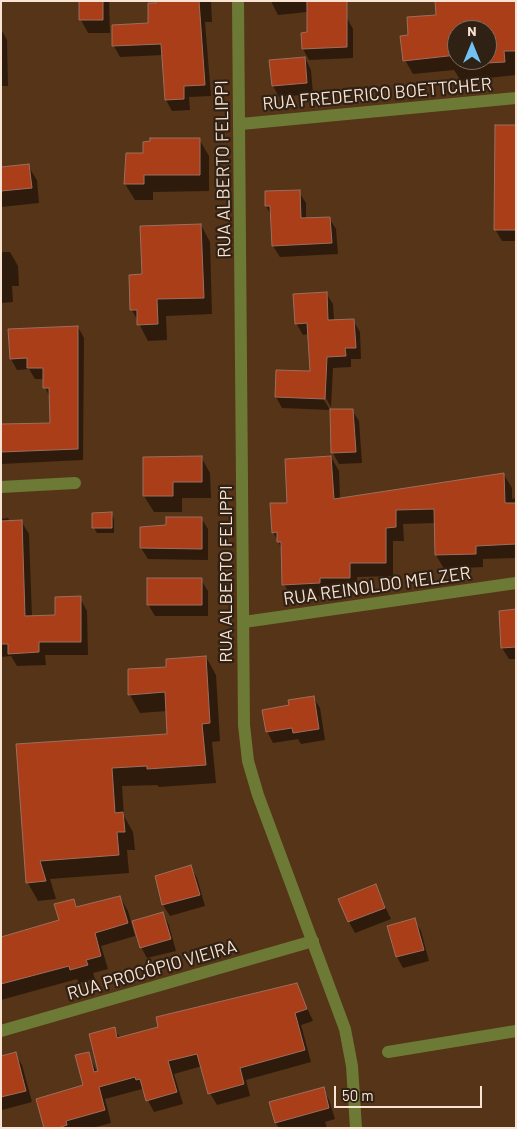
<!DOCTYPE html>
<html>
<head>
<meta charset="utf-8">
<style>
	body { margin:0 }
	#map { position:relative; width:517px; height:1129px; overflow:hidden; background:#563418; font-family:Barlow,sans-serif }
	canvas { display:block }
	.frame { position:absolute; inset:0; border:2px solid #f9e3d3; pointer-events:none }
	.north { position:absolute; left:447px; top:20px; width:50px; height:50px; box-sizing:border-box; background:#302115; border:1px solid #806f61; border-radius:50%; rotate:0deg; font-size:14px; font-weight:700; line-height:20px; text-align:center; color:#f9e3d3 }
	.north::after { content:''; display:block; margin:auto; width:18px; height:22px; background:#71c1f4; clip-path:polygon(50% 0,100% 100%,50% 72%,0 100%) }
	.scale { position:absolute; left:334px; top:1086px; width:148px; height:22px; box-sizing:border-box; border:2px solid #f9e3d3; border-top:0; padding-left:6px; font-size:15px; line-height:18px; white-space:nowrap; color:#f9e3d3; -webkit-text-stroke:4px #302115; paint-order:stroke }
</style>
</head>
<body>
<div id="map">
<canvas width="517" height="1129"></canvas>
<div class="frame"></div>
<div class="north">N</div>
<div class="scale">50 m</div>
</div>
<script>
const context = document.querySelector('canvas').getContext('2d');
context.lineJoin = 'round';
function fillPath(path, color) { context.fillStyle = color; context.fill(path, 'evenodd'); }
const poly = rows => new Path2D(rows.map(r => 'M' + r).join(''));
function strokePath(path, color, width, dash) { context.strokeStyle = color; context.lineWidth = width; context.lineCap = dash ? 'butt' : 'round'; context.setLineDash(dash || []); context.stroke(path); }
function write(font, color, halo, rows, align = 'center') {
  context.font = font + ' Barlow,sans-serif'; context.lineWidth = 4.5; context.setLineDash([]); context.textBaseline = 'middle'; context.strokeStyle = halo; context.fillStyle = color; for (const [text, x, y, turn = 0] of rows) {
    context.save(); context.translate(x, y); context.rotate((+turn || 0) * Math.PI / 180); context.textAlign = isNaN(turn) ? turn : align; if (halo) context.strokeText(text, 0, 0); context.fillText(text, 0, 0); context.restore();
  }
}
const shadow = poly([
	[80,1,109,1,110,33,88,33,81,20],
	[157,1,211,1,212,22,205,22,211,96,189,97,190,110,172,111,166,100,163,55,120,57,114,46,113,27,149,25],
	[271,1,306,1,307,12,278,15],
	[516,1,516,75,461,81,454,70,413,74,405,60,409,36,437,16],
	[457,30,487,30,487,60,457,60],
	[347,18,353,29,353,58,309,60,303,49],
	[1,29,7,40,8,86,1,86],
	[305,58,311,70,313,94,279,97,273,86],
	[516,126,516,241,502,241,495,229],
	[199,139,209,156,209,191,153,192,153,200,135,200,125,184],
	[28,166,37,180,39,203,1,207,1,168],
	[299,192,306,203,306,219,329,218,336,229,338,254,280,257,273,246,271,215,266,206],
	[201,225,210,242,212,314,166,316,167,340,148,341,132,310,143,275],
	[1,252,10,252,18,266,19,286,12,286,13,302,1,303],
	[326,293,333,304,334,321,353,320,360,332,361,359,351,359,351,367,333,368,331,407,323,393,321,395,330,410,282,408,276,397,312,373,309,334,303,335,296,323],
	[78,327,84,338,83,460,1,464,1,425,51,424,50,398,45,387,44,379,35,379,29,369,17,370,11,359],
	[352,410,359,421,362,463,339,464,333,453],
	[201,457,210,473,211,498,182,498,182,512,154,512,144,496],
	[331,457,339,471,340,499,504,475,512,488,512,499,516,498,516,558,483,559,483,567,444,569,436,555,435,523,403,524,404,541,393,541,393,576,357,577,358,592,327,592,327,596,292,598,284,584,282,549,273,532,288,504],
	[111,513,114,519,114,533,97,533,94,528],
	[8,518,10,522,21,521,29,534,32,617,56,616,80,598,87,611,88,655,45,655,46,665,17,666,11,656,1,657,1,519],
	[201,518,208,529,208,560,148,559,141,548,167,526],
	[201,580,208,591,208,616,155,616,148,604],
	[516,611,516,659,509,659,502,648,500,612],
	[206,657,216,675,220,741,212,742,216,783,159,787,157,785,122,786,124,816,133,832,135,850,127,850,129,873,50,879,56,899,38,901,28,883,18,745,168,735,167,711,140,713,130,695,129,670,167,668],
	[313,697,320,708,325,740,301,744,298,739,273,743,267,731,290,706],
	[191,867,197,878,205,906,170,916,163,905,156,876],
	[375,886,391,919,355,933,349,922],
	[120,897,128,911,135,936,101,946,108,969,93,973,95,979,79,983,77,979,1,1000,1,938,60,921,73,900,77,907],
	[163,913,169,925,176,951,147,958,141,947],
	[414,919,421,931,429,961,403,968,397,957,388,927],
	[296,984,313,1021,301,1025,311,1062,246,1080,250,1096,217,1105,210,1093,202,1066,174,1074,183,1104,154,1112,142,1089,105,1099,111,1123,92,1128,45,1128,84,1086,88,1053,97,1072,100,1071,114,1029,120,1038,160,1028],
	[15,1054,22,1065,32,1102,2,1110,1,1058],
	[323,1088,329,1100,335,1119,325,1122,327,1128,279,1128,276,1123]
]);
const building = poly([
	[79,1,103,1,103,20,79,20,79,1],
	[156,1,199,1,205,85,184,86,184,99,165,100,161,44,112,46,112,25,148,23,148,3,156,3,156,1],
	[307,1,347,1,347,47,302,49,301,33,307,32,307,1],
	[435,1,516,1,516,51,504,51,505,62,487,63,487,30,457,30,457,55,403,61,400,36,408,35,407,17,436,15,435,1],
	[305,57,307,83,272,86,269,60,305,57],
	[495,125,516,125,516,230,494,230,495,125],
	[150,138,200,138,200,175,144,175,144,184,124,184,126,153,143,153,143,142,150,141,150,138],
	[29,164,32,188,1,191,1,167,29,164],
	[300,190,301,218,330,217,332,243,272,246,270,206,265,206,265,191,300,190],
	[201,224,204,298,157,299,158,324,137,325,137,310,130,310,129,275,142,274,140,226,201,224],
	[327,292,328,320,354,319,356,348,345,348,346,356,327,357,325,399,275,397,276,370,310,371,307,323,295,324,293,294,327,292],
	[78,326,78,449,1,452,1,424,50,423,49,388,43,388,43,368,27,368,27,358,10,359,8,329,78,326],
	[330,409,353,409,356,452,331,453,330,409],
	[202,456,202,482,173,482,173,496,143,496,143,457,202,456],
	[331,456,334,499,504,473,505,503,516,503,516,544,476,546,476,554,435,555,434,509,396,510,396,527,386,528,386,563,350,563,350,578,320,578,320,583,282,585,281,542,277,542,277,532,272,533,270,503,287,503,285,459,331,456],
	[112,512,112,528,92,528,92,513,112,512],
	[166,517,202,517,202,549,140,548,140,527,166,525,166,517],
	[22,520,25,616,55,615,55,597,81,596,81,642,39,642,39,652,8,654,8,644,1,644,1,521,22,520],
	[147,578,202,578,202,605,147,605,147,578],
	[516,609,516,647,501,648,499,611,516,609],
	[206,656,210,723,202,724,206,765,147,769,147,766,112,768,115,813,123,812,125,832,117,832,119,855,40,861,46,881,26,883,16,744,167,734,165,692,128,695,128,669,166,667,166,659,206,656],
	[314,696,319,729,293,733,292,728,266,732,262,710,289,705,288,700,314,696],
	[191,865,200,895,162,905,155,876,191,865],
	[376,884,385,908,348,922,338,899,376,884],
	[120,896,128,923,95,933,101,956,86,960,88,965,70,970,69,966,1,984,1,937,59,920,54,904,74,899,76,907,120,896],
	[163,912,171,939,140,948,132,921,163,912],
	[415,918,424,950,396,957,387,926,415,918],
	[297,983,307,1009,295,1013,305,1050,240,1068,244,1084,208,1094,197,1054,168,1061,177,1092,146,1101,140,1079,136,1080,135,1077,99,1087,105,1110,66,1121,67,1125,58,1128,44,1128,36,1099,83,1085,75,1055,89,1052,94,1072,98,1071,89,1034,115,1027,117,1038,158,1027,156,1017,297,983],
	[16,1052,26,1091,1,1097,1,1056,16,1052],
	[324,1087,329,1108,275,1123,269,1102,324,1087]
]);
const street = poly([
	[238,1,244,725,248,761,258,795,345,1029,352,1066,356,1128],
	[241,124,516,98],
	[1,487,75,483],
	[244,622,516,583],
	[1,1031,313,941],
	[388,1052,516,1031]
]);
const streetNames = [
	["RUA FREDERICO BOETTCHER",377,94,-5],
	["RUA ALBERTO FELIPPI",223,169,-91],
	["RUA ALBERTO FELIPPI",226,574,-90],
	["RUA REINOLDO MELZER",377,586,-8],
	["RUA PROCÓPIO VIEIRA",152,970,-16]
];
fillPath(shadow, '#0007');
fillPath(building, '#aa3e19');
strokePath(building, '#9c6e5f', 1);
strokePath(street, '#6d7a35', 12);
write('18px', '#f9e3d3', '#302115', streetNames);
</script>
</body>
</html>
